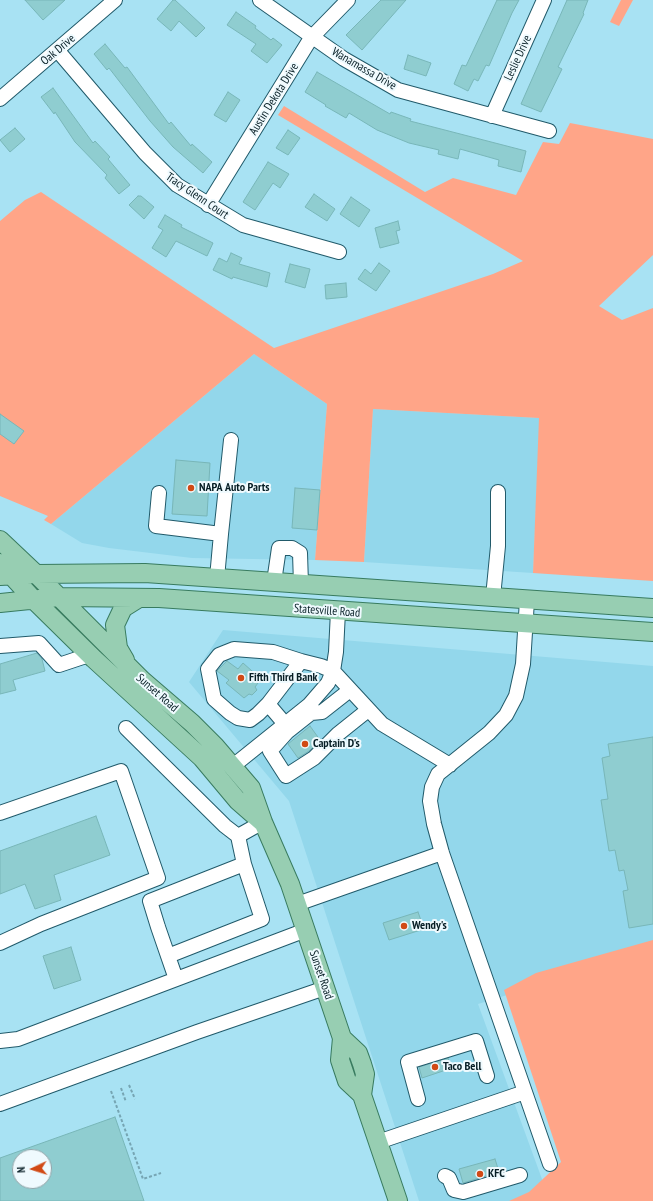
<!DOCTYPE html>
<html>
<head>
<meta charset="utf-8">
<style>
	body { margin:0 }
	#map { position:relative; width:653px; height:1201px; overflow:hidden; background:#a8e2f3; font-family:"PT Sans Narrow",sans-serif }
	canvas { display:block }
	.north { position:absolute; left:12px; top:1149px; width:40px; height:40px; box-sizing:border-box; background:#effafe; border:1px solid #92a2a7; border-radius:50%; rotate:266deg; font-size:11px; font-weight:700; line-height:16px; text-align:center; color:#071e25 }
	.north::after { content:''; display:block; margin:auto; width:14px; height:18px; background:#d14a15; clip-path:polygon(50% 0,100% 100%,50% 72%,0 100%) }
</style>
</head>
<body>
<div id="map">
<canvas width="653" height="1201"></canvas>
<div class="north">N</div>
</div>
<script>
const context = document.querySelector('canvas').getContext('2d');
context.lineJoin = 'round';
function fillPath(path, color) { context.fillStyle = color; context.fill(path, 'evenodd'); }
const poly = rows => new Path2D(rows.map(r => 'M' + r).join(''));
function strokePath(path, color, width, dash) { context.strokeStyle = color; context.lineWidth = width; context.lineCap = dash ? 'butt' : 'round'; context.setLineDash(dash || []); context.stroke(path); }
function write(font, color, halo, rows, align = 'center') {
  context.font = font + ' "PT Sans Narrow",sans-serif'; context.lineWidth = 4; context.setLineDash([]); context.textBaseline = 'middle'; context.strokeStyle = halo; context.fillStyle = color; for (const [text, x, y, turn = 0] of rows) {
    context.save(); context.translate(x, y); context.rotate((+turn || 0) * Math.PI / 180); context.textAlign = isNaN(turn) ? turn : align; if (halo) context.strokeText(text, 0, 0); context.fillText(text, 0, 0); context.restore();
  }
}
const built = poly([
	[254,354,327,404,315,560,192,558,109,548,82,543,51,524],
	[373,409,540,418,533,573,364,562],
	[223,630,653,666,653,950,478,1004,550,1201,419,1201,289,801,189,682]
]);
const green = poly([
	[621,0,633,0,619,26,610,22],
	[284,106,425,192,453,178,516,195,543,142,559,144,570,123,653,139,653,255,599,306,622,320,653,308,653,581,533,573,539,418,373,409,364,562,315,560,327,404,254,354,51,524,44,520,48,516,0,496,0,221,25,200,41,192,274,348,493,274,523,261,278,115],
	[653,940,653,1201,509,1201,529,1192,561,1162,504,990,536,973]
]);
const building = poly([
	[25,0,65,0,43,20,25,0],
	[173,0,175,0,205,28,196,37,179,21,171,31,157,19,173,0],
	[381,0,406,0,362,50,346,35,381,0],
	[497,0,519,0,512,13,489,66,486,65,478,81,474,79,468,91,454,84,462,65,466,66,497,0],
	[567,0,588,0,583,13,584,14,558,67,562,69,541,112,521,104,567,0],
	[236,12,256,26,255,28,271,40,273,38,282,45,267,63,251,51,256,44,227,25,236,12],
	[105,44,125,68,127,67,169,124,171,122,191,146,192,144,212,162,203,173,173,147,150,121,109,68,107,70,94,54,105,44],
	[408,55,431,63,426,76,404,69,408,55],
	[317,72,390,114,391,112,411,119,410,121,526,151,521,172,498,166,499,160,460,149,458,159,438,154,439,150,409,143,377,130,349,113,346,118,325,106,326,105,305,92,317,72],
	[53,88,93,143,95,141,110,157,108,159,130,185,119,194,105,178,107,175,75,142,55,112,54,114,41,97,53,88],
	[228,92,240,100,226,122,214,115,228,92],
	[15,128,25,139,10,152,0,140,15,128],
	[288,130,300,138,288,155,276,148,288,130],
	[268,162,289,174,280,188,273,183,255,210,243,202,268,162],
	[314,194,335,209,327,221,305,207,314,194],
	[138,196,141,196,154,207,144,219,129,205,138,196],
	[351,197,370,210,359,227,340,214,351,197],
	[165,215,182,225,181,227,213,243,207,256,176,241,166,257,152,248,163,230,158,227,165,215],
	[398,221,400,230,396,231,399,243,380,248,375,228,398,221],
	[231,253,242,258,239,264,270,273,267,287,233,277,232,279,213,270,219,258,227,262,231,253],
	[379,263,390,271,376,291,358,279,365,269,371,274,379,263],
	[290,264,310,269,305,288,285,282,290,264],
	[346,283,347,297,326,299,325,285,346,283],
	[0,414,24,431,14,444,0,434,0,414],
	[176,460,210,463,207,516,172,514,176,460],
	[295,488,320,490,317,530,292,528,295,488],
	[37,653,42,659,45,671,13,680,16,690,0,694,0,664,37,653],
	[227,661,238,669,243,663,261,679,255,687,257,690,252,695,249,694,244,698,226,683,229,680,217,671,227,661],
	[310,726,320,740,309,751,298,758,288,744,310,726],
	[653,737,653,924,629,928,623,891,628,890,624,870,619,871,615,850,609,851,601,800,608,799,602,758,610,756,608,744,653,737],
	[96,816,110,855,54,875,61,900,35,909,25,884,0,894,0,851,96,816],
	[418,912,424,929,389,940,383,923,418,912],
	[71,947,81,980,54,989,43,956,71,947],
	[448,1058,452,1068,422,1078,419,1067,448,1058],
	[115,1117,144,1201,0,1201,0,1158,115,1117],
	[20,1157,44,1157,44,1181,20,1181,20,1157],
	[495,1159,499,1172,463,1183,459,1169,495,1159]
]);
const path = poly([
	[129,1085,135,1099],
	[121,1088,126,1102],
	[111,1091,143,1179,161,1173]
]);
const minor = poly([
	[260,0,344,59,398,90,549,131],
	[58,51,145,153,177,185,243,225,339,252],
	[0,99,115,0],
	[492,116,544,0],
	[208,205,311,38,348,0],
	[159,493,156,526,221,534,217,578],
	[221,534,231,440],
	[274,582,279,548,292,548,300,553,301,584],
	[493,597,498,546,498,492],
	[527,600,523,664,516,696,506,715,489,733,438,774,432,787,430,801,434,824,442,853,550,1164],
	[0,646,39,643,59,665,89,655],
	[350,690,322,712,311,713,287,732,270,751,286,776,314,758,338,734,368,710],
	[268,704,301,661,321,666,333,671,382,724,450,765],
	[285,724,268,704,258,714,250,720,238,718,230,713,214,699,208,669,219,655,234,649,273,652,301,661],
	[126,728,225,826,238,836],
	[233,766,309,705,328,683,333,671,336,652,338,611],
	[0,813,121,771,158,878,41,924,0,943],
	[244,864,238,836,263,822],
	[297,904,442,853],
	[168,956,262,919,244,864,150,901,158,927,168,956,176,979],
	[0,1041,18,1039,306,930],
	[418,1099,408,1062,476,1041,487,1076],
	[0,1104,197,1032,325,988],
	[378,1142,525,1092],
	[445,1176,449,1178,454,1190,463,1192,520,1175]
]);
const major = poly([
	[0,540,36,574,142,680,192,723,215,746,251,788,263,822,290,884,342,1038,340,1060,347,1081,362,1095,398,1201],
	[0,563,33,599,94,659,202,758,238,801,262,822],
	[0,576,36,574,145,573,653,608],
	[0,603,59,597,159,598,653,632],
	[125,660,118,648,115,625,123,608,139,598],
	[342,1038,358,1053,362,1064,365,1074,362,1095]
]);
const markers = [
	[191,488,4,"#d14a15"],
	[241,678,4,"#d14a15"],
	[305,744,4,"#d14a15"],
	[404,926,4,"#d14a15"],
	[435,1067,4,"#d14a15"],
	[480,1174,4,"#d14a15"]
];
const streetNames = [
	["Oak Drive",58,50,-40],
	["Leslie Drive",518,58,-65],
	["Wanamassa Drive",364,69,30],
	["Austin Dekota Drive",274,99,-58],
	["Tracy Glenn Court",197,196,34],
	["Statesville Road",327,611,4],
	["Sunset Road",157,693,41],
	["Sunset Road",321,975,71]
];
const poiNames = [
	["NAPA Auto Parts",199,488],
	["Fifth Third Bank",249,678],
	["Captain D's",313,744],
	["Wendy's",412,926],
	["Taco Bell",443,1067],
	["KFC",488,1174]
];
fillPath(built, '#93d7eb');
fillPath(green, '#ffa588');
fillPath(building, '#8fcdd0');
strokePath(building, '#78b6b8', 1);
strokePath(minor, '#215a6a', 16);
strokePath(major, '#387b5f', 20);
strokePath(path, '#76a5b3', 2, [3, 2]);
strokePath(minor, '#fff', 14);
strokePath(major, '#97ceb2', 18);
for (const [x, y, r, color] of markers) { const dot = new Path2D(); dot.arc(x, y, r, 0, 2 * Math.PI); context.fillStyle = color; context.fill(dot); strokePath(dot, '#effafe', 1.5); }
write('12px', '#071e25', '#effafe', streetNames);
write('bold 12px', '#071e25', '#effafe', poiNames, 'left');
</script>
</body>
</html>
